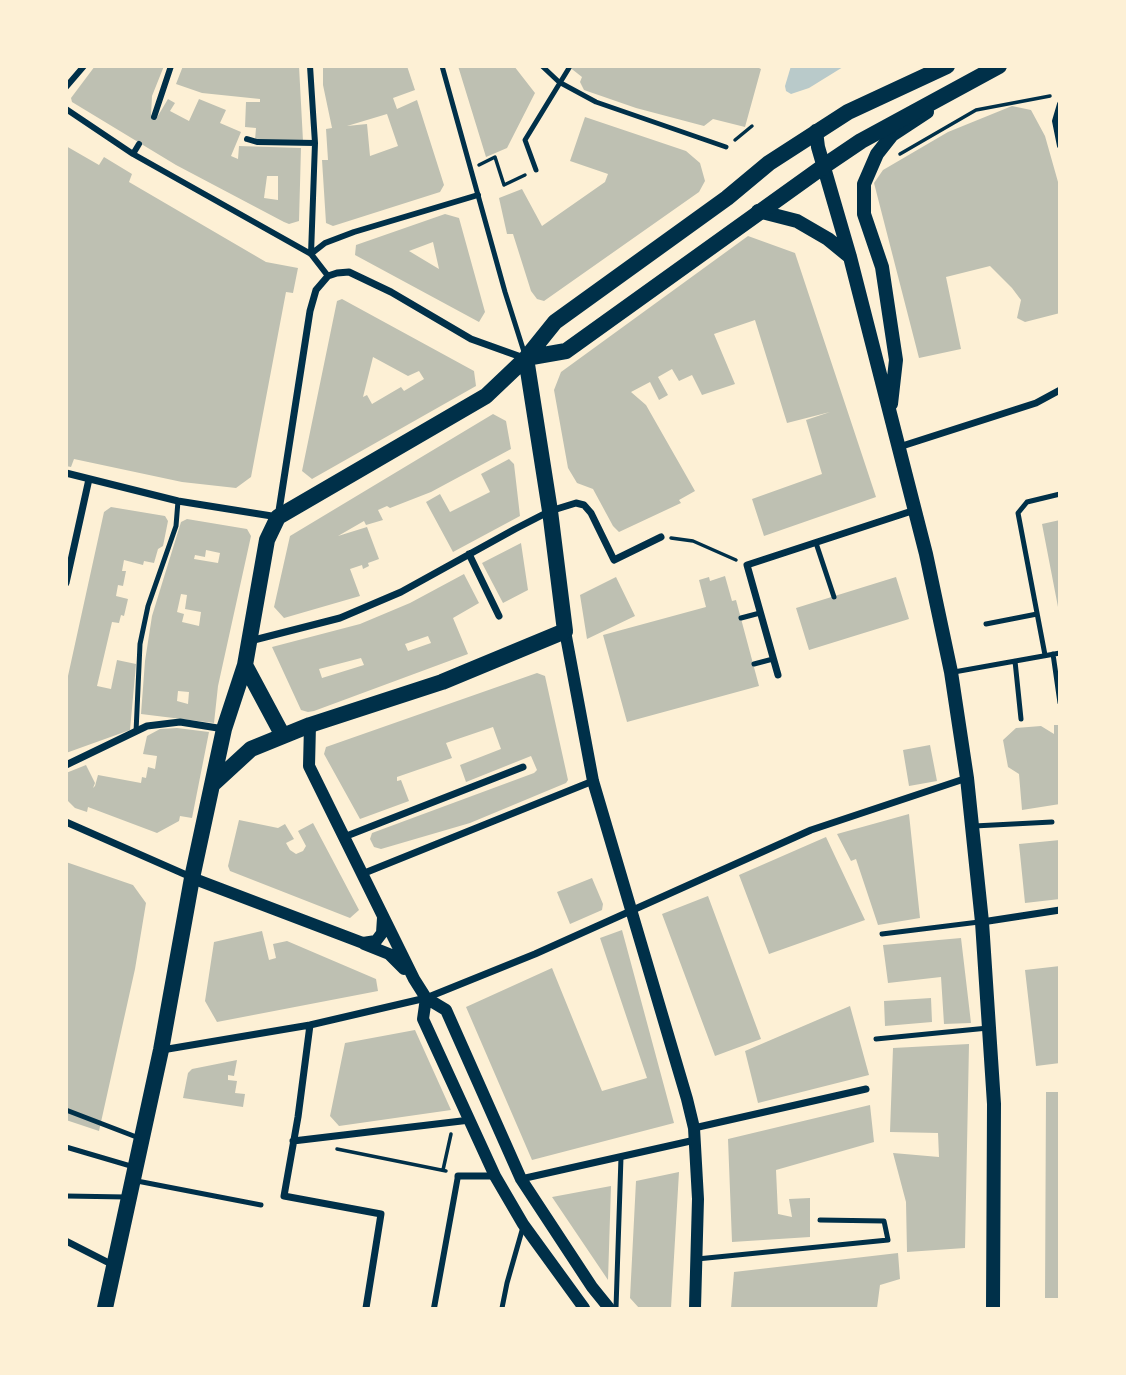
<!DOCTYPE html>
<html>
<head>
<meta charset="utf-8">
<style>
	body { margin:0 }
	#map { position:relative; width:1126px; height:1375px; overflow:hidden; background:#fdf0d5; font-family:"Roboto Condensed",sans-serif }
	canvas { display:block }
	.frame { position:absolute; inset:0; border:68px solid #fdf0d5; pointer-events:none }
</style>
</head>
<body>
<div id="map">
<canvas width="1126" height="1375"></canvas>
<div class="frame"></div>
</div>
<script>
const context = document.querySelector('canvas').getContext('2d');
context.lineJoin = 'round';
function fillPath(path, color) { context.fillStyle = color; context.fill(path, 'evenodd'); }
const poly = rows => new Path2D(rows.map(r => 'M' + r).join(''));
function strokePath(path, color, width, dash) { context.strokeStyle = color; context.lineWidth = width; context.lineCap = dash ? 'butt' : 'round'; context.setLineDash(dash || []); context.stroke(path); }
const green = poly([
	[791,66,843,66,843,67,809,88,791,94,786,91,785,86]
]);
const building = poly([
	[95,66,164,66,152,96,151,115,156,119,168,99,175,103,170,111,189,121,199,99,226,110,220,123,241,132,231,156,238,159,239,146,301,148,299,221,289,224,284,222,176,165,72,102,71,98],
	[267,176,278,176,278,200,264,198],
	[183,66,299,66,303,141,255,140,256,128,245,127,246,102,260,102,260,99,202,93,176,84],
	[323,66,407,66,415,90,393,98,397,109,417,100,444,185,440,192,333,226,326,223,322,160,328,160,326,129,332,128,323,85],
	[387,114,398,146,370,156,367,124,347,126],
	[458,66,514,66,535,93,507,148,486,157],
	[568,66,755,66,761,69,745,127,713,119,704,126,636,108,584,90,580,82,582,77],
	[1012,106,1031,110,1045,136,1060,189,1060,313,1025,322,1017,318,1021,300,1012,288,990,266,946,277,961,349,919,358,874,183,883,170,948,132],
	[585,117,686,151,700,163,705,181,699,192,544,301,537,299,531,291,513,234,507,234,499,198,522,189,542,226,605,182,608,174,570,161],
	[66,146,99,165,104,157,132,174,129,182,266,262,298,268,293,293,286,292,251,477,236,488,182,482,74,459,71,467,66,466],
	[445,214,459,218,485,312,479,322,355,255,356,245],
	[433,242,439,269,409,251],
	[748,236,795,253,876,497,764,536,752,499,822,474,806,420,830,412,787,423,755,320,714,334,735,384,702,395,692,375,679,381,672,369,658,377,668,395,659,400,650,382,631,392,646,405,695,491,679,500,681,503,619,532,613,526,593,489,577,483,568,468,554,390,561,372],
	[342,299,474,371,476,386,312,479,302,471,337,301],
	[373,357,408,376,419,371,424,379,404,391,401,387,372,404,367,395,363,397],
	[493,414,506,421,511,449,431,492,390,508,387,506,378,510,383,520,366,525,364,521,338,536,367,527,379,559,368,563,369,566,363,569,362,565,350,569,360,596,284,618,274,607,290,536],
	[509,459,514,464,520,516,453,552,426,502,440,494,450,512,490,492,481,474],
	[111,507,165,516,168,521,163,546,158,549,154,563,144,561,143,565,124,560,122,571,126,571,123,586,118,585,116,596,128,599,124,616,121,615,119,623,112,622,97,686,111,689,117,660,136,664,130,730,66,753,66,685,104,512],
	[187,519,247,529,251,536,218,686,214,723,141,714,145,661,152,616,181,522],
	[206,550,220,553,218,563,194,559,195,555,205,557],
	[181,594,187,595,185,609,201,612,199,626,182,622,184,614,177,612],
	[178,691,189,692,188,704,177,701],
	[1060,520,1060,607,1058,607,1042,524],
	[521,543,528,590,503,603,482,563],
	[464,574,479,603,453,618,468,654,314,711,308,712,301,710,272,647,360,624,410,603],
	[428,636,431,643,408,651,405,644],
	[361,658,364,665,322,678,319,669],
	[725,576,732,601,736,600,759,686,627,722,603,635,706,607,699,580,709,577,710,581],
	[616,577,635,616,587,639,580,595],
	[896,577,909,619,809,650,796,608],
	[537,673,545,676,568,780,566,783,470,823,381,849,374,847,370,839,372,833,534,773,537,770,531,756,466,782,460,765,501,749,493,727,446,743,452,758,397,777,397,781,401,780,409,801,360,819,324,754,326,747],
	[1054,725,1060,725,1060,804,1022,810,1019,774,1008,767,1003,740,1016,728,1041,726,1054,734],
	[177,728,209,732,192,818,180,816,179,821,157,833,88,807,87,812,75,808,68,801,66,773,86,765,95,783,93,788,95,786,98,775,141,783,142,777,146,778,148,767,155,769,157,756,143,754,147,736,160,729],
	[930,745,937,781,909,786,903,750],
	[909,814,920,918,878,925,856,859,851,861,837,834],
	[239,820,278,828,285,824,294,839,286,843,290,850,296,854,303,851,306,846,298,831,313,823,359,910,350,918,230,871,228,866],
	[826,837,865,920,769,954,739,875],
	[1060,840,1060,899,1025,903,1019,844],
	[66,862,133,885,146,903,135,969,99,1131,66,1120],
	[592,878,603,904,602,910,570,924,557,892],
	[708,896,761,1039,715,1056,662,914],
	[622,930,674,1123,532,1160,466,1007,552,968,602,1091,647,1078,600,938],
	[262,931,269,960,276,958,273,944,287,941,376,979,378,991,217,1022,205,1001,214,942],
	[961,938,971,1023,944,1024,941,977,888,983,883,945],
	[1060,966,1060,1063,1036,1066,1025,970],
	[931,998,932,1022,885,1026,884,1001],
	[850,1006,869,1075,758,1103,745,1051],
	[415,1030,451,1110,339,1126,330,1116,345,1043],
	[969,1044,965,1248,907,1252,906,1202,893,1153,939,1157,938,1133,890,1132,893,1048],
	[237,1060,234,1076,228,1075,228,1080,237,1081,235,1093,245,1094,243,1107,183,1098,188,1073,192,1069],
	[1046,1092,1060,1092,1060,1298,1045,1298],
	[870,1105,874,1142,776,1170,778,1214,792,1217,789,1199,810,1198,810,1237,732,1242,728,1139],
	[679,1172,671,1308,639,1308,630,1298,636,1181],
	[611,1186,608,1280,552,1197],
	[898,1253,900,1279,880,1285,877,1308,731,1308,734,1272]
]);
const path = poly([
	[735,140,752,126],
	[900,154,976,110,1050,96],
	[479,165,495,157,504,185,525,175],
	[671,538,693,541,736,560],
	[337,1149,446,1171],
	[443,1170,451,1134]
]);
const service = poly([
	[442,66,505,292,525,355],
	[542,66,559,82,596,102,726,147],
	[536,170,525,140,569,68],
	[816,543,834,597],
	[741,618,760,613],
	[986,624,1037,614],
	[1053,654,1060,703],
	[1045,655,1018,513,1027,502,1060,494],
	[1015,661,1021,719],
	[754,664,773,659],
	[954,672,1060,653],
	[136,732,140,644,148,606,176,526,178,501],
	[974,826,1052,822],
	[882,934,979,922],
	[876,1039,988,1028],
	[66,1110,139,1138],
	[66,1147,134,1167],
	[137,1181,261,1205],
	[66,1196,126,1197],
	[697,1259,888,1240,884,1221,820,1220],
	[502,1308,507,1283,523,1227],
	[616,1308,621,1157]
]);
const pedestrian = poly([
	[310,66,315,143,311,254],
	[66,87,84,66],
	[1060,104,1055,121,1060,146],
	[66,109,133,154,311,254,328,276],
	[154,117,171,66],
	[247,139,257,142,315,143],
	[133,154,139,144],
	[311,254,325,243,354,232,478,195],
	[434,1308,458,1176]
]);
const minor = poly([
	[899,447,1036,403,1060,390],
	[66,473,178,501,278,517,310,311,316,290,328,276,337,273,349,272,391,292,471,339,524,358],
	[469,554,499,616],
	[66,583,89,479],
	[250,641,340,618,401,592,515,529,550,511,576,503,584,505,591,513,614,560,661,537],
	[778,675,747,565,915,510],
	[66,765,147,726,180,722,224,729],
	[66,822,191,877],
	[344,837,523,767],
	[362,874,593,781],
	[982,922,1060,910],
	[310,1025,298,1117,284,1196,381,1214,366,1308],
	[162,1050,310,1025,426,998,535,954,811,830,967,778],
	[694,1128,866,1089],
	[293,1141,470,1120],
	[458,1176,495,1176],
	[521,1179,695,1140],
	[66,1241,115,1266]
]);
const tertiary = poly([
	[565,631,593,781,687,1099,694,1128,698,1199,695,1308],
	[310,725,309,766,414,979,426,998,446,1010,521,1179,592,1287,609,1308],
	[192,878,363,943,376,941,382,933,383,918],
	[364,944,389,954,404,969],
	[426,998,423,1019,495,1176,523,1224,584,1308]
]);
const secondary = poly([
	[816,131,818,147,850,257,926,554,951,672,967,778,982,922,994,1104,993,1308],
	[758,211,797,221,828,239,850,257],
	[891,404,896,360,882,267,864,214,864,184,877,154,892,135,927,112]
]);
const primary = poly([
	[526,358,566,351,824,166,861,141,999,66],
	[245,665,283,736],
	[214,783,251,749,310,725,442,682,565,631,550,511,526,358],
	[105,1308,161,1050,192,878,224,729,245,665,267,540,278,517,486,396,526,358,555,322,727,198,769,163,848,112,947,66]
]);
fillPath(green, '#b9caca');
fillPath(building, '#bec0b2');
strokePath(path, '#003049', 3.5);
strokePath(service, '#003049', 5);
strokePath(pedestrian, '#003049', 6);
strokePath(minor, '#003049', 7);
strokePath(tertiary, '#003049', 12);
strokePath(secondary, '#003049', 14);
strokePath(primary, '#003049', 16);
</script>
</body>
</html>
